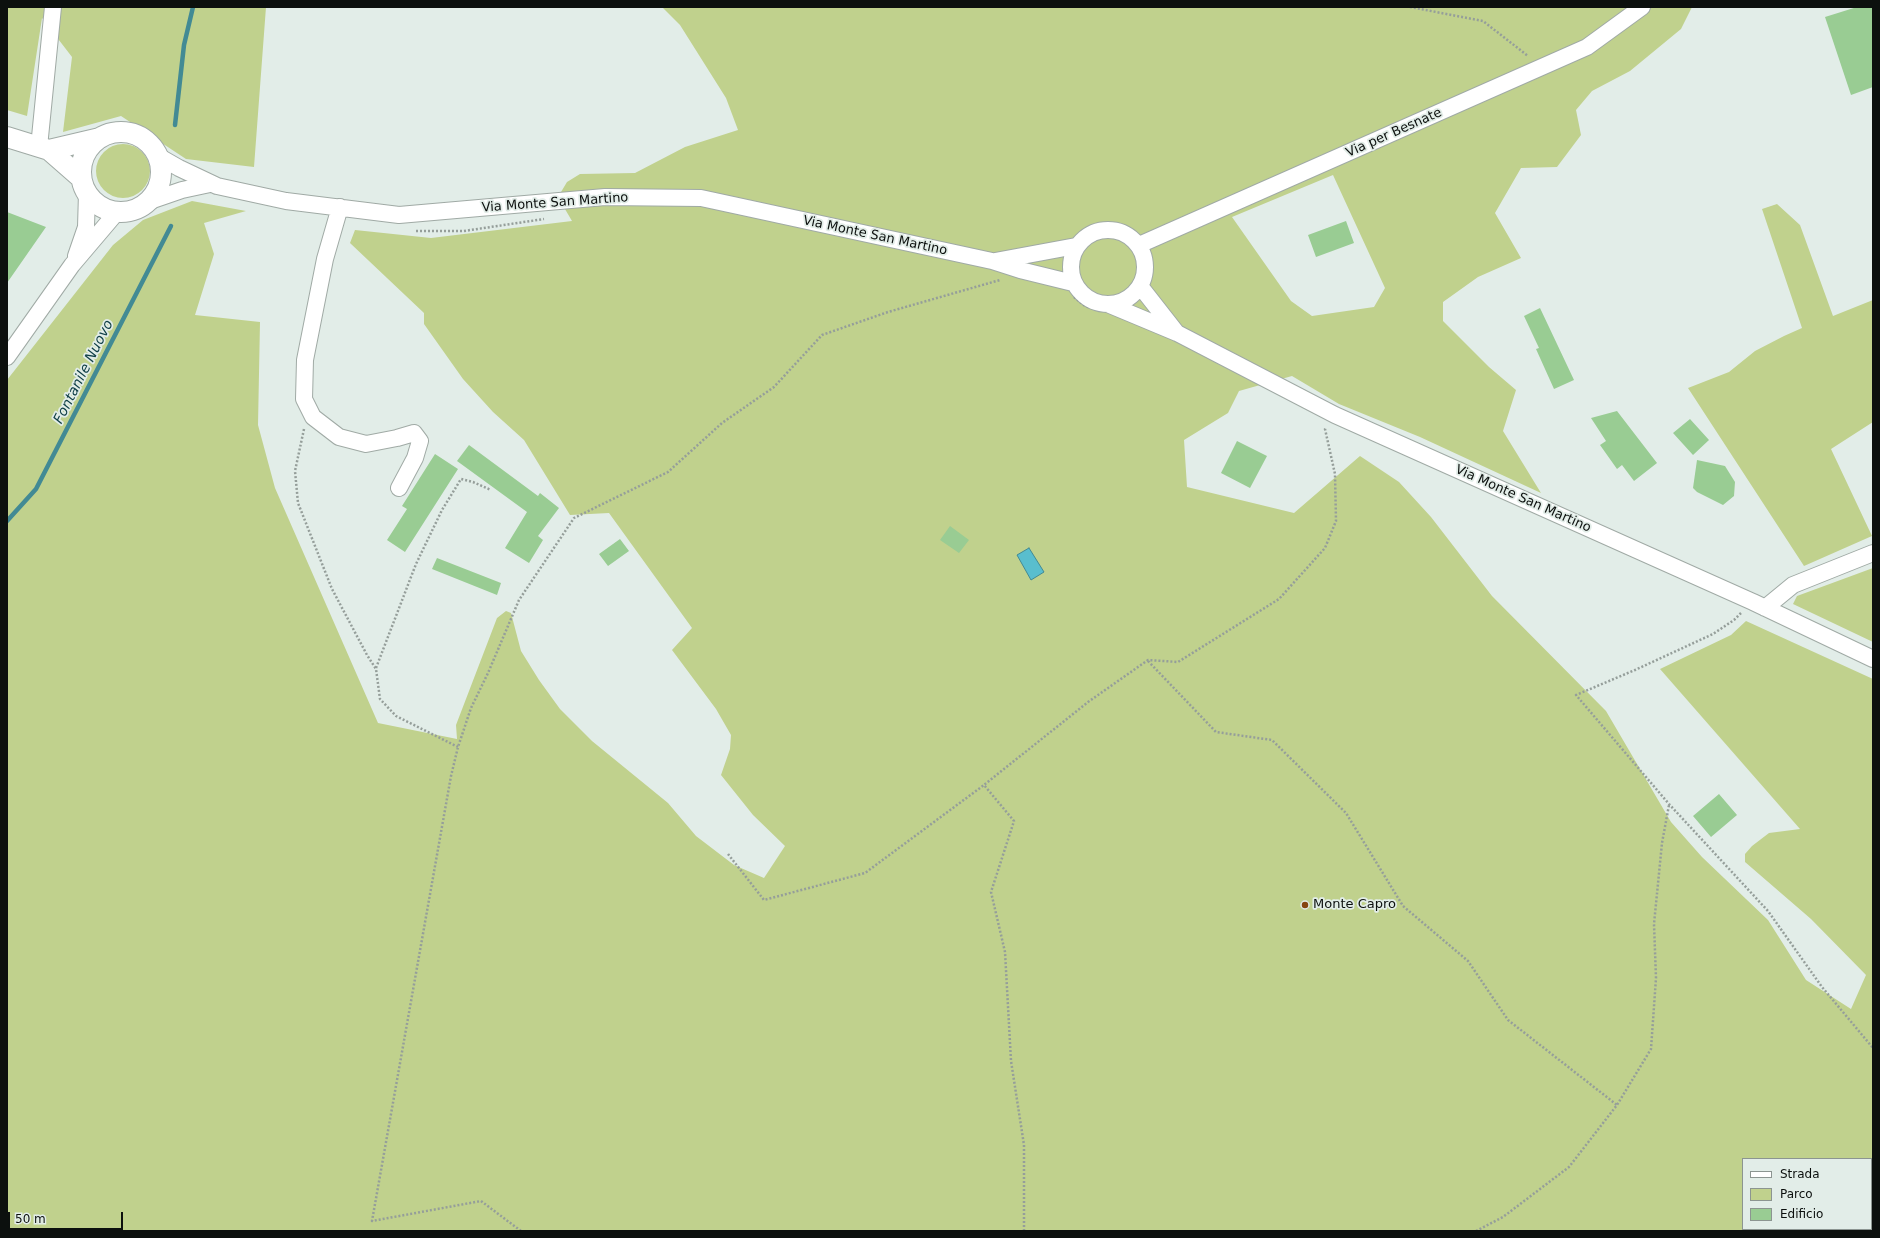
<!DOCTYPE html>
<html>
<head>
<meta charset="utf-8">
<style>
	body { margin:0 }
	#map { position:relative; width:1880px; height:1238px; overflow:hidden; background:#e2ede8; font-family:"DejaVu Sans",sans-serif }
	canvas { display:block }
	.frame { position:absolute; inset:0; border:8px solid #0c100e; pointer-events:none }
	.legend { position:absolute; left:1742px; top:1158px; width:130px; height:72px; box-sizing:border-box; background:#e2ede8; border:1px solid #8c9591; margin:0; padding:5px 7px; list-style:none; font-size:12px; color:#0c100e }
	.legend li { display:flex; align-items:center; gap:8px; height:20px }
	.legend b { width:20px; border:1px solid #8c9591 }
	.scale { position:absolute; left:8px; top:1212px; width:115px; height:18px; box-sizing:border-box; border:2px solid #0c100e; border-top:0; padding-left:5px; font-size:12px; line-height:14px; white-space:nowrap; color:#0c100e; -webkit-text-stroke:3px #e2ede8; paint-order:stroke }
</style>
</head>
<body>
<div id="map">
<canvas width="1880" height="1238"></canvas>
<div class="frame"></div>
<ul class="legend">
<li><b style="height:5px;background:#fff"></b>Strada</li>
<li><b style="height:11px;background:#c0d18d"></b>Parco</li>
<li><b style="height:11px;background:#99cc93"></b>Edificio</li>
</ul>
<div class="scale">50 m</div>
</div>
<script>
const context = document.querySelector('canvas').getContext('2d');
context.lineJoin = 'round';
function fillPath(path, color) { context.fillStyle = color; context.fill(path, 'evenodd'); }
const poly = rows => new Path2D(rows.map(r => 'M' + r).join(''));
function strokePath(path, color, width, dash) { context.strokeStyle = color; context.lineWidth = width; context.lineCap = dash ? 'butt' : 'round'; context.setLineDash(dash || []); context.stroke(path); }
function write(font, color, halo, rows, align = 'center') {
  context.font = font + ' "DejaVu Sans",sans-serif'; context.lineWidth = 3.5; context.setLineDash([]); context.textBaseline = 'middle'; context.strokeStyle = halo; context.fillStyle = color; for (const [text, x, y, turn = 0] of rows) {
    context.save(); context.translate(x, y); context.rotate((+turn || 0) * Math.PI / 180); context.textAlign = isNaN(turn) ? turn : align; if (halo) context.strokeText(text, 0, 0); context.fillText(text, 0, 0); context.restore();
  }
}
const green = poly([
	[7,7,266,7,254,167,186,159,121,116,63,132,72,57,42,18,27,116,7,110],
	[662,7,1692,7,1681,29,1630,71,1592,91,1576,110,1581,135,1557,167,1521,168,1495,213,1521,258,1478,277,1443,302,1443,321,1489,367,1516,390,1503,431,1541,493,1420,437,1339,404,1292,376,1239,391,1228,413,1184,440,1187,487,1294,513,1360,456,1399,482,1431,517,1492,596,1606,711,1671,822,1702,857,1768,920,1806,980,1851,1009,1866,975,1811,919,1745,862,1745,854,1752,846,1769,833,1800,829,1660,669,1731,635,1746,621,1873,679,1873,1231,7,1231,7,380,113,245,143,220,192,201,246,211,204,223,214,254,195,315,260,322,258,425,275,488,378,723,457,739,456,725,497,618,506,611,511,613,521,651,539,680,560,709,592,741,668,803,696,836,734,865,764,878,785,846,753,815,721,775,730,749,731,735,716,709,672,650,692,628,609,513,570,515,524,440,493,412,463,379,424,324,424,313,350,243,355,230,431,238,572,221,562,204,561,192,567,182,580,174,635,173,685,147,738,130,726,98,680,25],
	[1333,175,1385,288,1374,307,1312,316,1291,301,1232,217],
	[1743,1159,1871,1159,1871,1229,1743,1229],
	'96 171a27 27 0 1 1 54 0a27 27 0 1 1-54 0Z',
	[1777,204,1800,225,1833,316,1873,300,1873,422,1831,449,1872,536,1804,566,1688,388,1729,372,1755,351,1784,336,1802,328,1762,209],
	[1873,568,1873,642,1793,604,1797,596]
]);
const water = poly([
	[1029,548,1044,572,1031,580,1017,555,1029,548]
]);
const stream = poly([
	[175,125,184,45,193,7],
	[7,521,36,489,171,226]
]);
const building = poly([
	[1857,7,1873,7,1873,87,1851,95,1825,17],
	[7,212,46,227,7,283],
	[1346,221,1354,243,1316,257,1308,235],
	[1540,308,1574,380,1554,389,1536,349,1539,348,1524,316],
	[1617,411,1657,463,1634,481,1622,465,1617,469,1600,445,1606,441,1591,418],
	[1690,419,1709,440,1693,455,1673,433],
	[1237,441,1267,456,1250,488,1221,473],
	[469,445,538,496,540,493,559,508,538,536,543,540,529,563,505,548,527,512,457,461],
	[435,454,458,469,405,552,387,540,407,509,402,506],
	[1697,460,1725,466,1735,482,1734,496,1723,505,1697,492,1693,488],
	[950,526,969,540,959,553,940,540],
	[620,539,629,551,608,566,599,554],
	[437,558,501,583,497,595,432,569],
	[1719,794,1737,815,1711,837,1693,816]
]);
const path = poly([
	[1410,7,1483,21,1528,56],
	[416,231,464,231,544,219],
	[1074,297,1085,306,1096,309],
	[304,429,295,471,298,503,332,589,367,655,376,669,380,699,396,716,458,747],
	[1741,613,1734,620,1713,634,1635,670,1576,695,1669,804,1768,911,1822,987,1873,1048],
	[1148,661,1216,732,1272,740,1346,813,1403,906,1468,961,1508,1020,1617,1105],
	[376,668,416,564,442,510,461,479,473,482,491,490],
	[728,854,764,900,865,873,984,785],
	[521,1231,481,1201,372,1221,451,776,458,747,471,708,488,673,519,600,574,518,668,472,722,423,774,387,822,335,888,312,1000,280],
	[1024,1231,1024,1145,1011,1061,1005,952,991,892,1014,821,984,785,1088,702,1148,660,1178,662,1279,599,1325,548,1336,521,1335,474,1325,429,1326,427],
	[1476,1231,1503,1217,1569,1167,1617,1105,1651,1049,1656,978,1654,924,1662,843,1669,805]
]);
const minor = poly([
	[39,147,53,7],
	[158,156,179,168,217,186,286,201,399,215,605,197,701,198,992,261,1020,270,1073,283],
	[150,201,182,190,210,184],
	[340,207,325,259,305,360,304,399,313,417,339,437,366,444,397,438,414,433,420,441,415,458,399,488],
	'1071 267a37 37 0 1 1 74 0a37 37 0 1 1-74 0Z',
	[1139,245,1587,47,1642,7],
	[76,256,86,227,87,193],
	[995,261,1076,246],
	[1140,286,1176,332],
	[1110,305,1177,333,1335,415,1753,602,1873,659],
	[7,357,72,265,117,212],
	[1765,608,1793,585,1873,553]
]);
const major = poly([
	'81 172a40 40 0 1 1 80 0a40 40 0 1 1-80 0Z',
	[7,137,49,150,81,178],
	[49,150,100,138]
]);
const markers = [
	[1305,905,4,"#864511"]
];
const streetNames = [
	["Via per Besnate",1394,133,-24],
	["Via Monte San Martino",555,203,-4],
	["Via Monte San Martino",875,236,12],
	["Via Monte San Martino",1523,499,24]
];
const poiNames = [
	["Monte Capro",1313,905]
];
const waterNames = [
	["Fontanile Nuovo",84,372,-63]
];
fillPath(green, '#c0d18d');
fillPath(water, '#59bece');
strokePath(water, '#428a94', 1);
strokePath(stream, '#428a94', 4.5);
fillPath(building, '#99cc93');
strokePath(minor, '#a0aaa5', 18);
strokePath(major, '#a0aaa5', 22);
strokePath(path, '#959e9a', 2.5, [2, 2]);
strokePath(minor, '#fff', 16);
strokePath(major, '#fff', 20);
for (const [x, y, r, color] of markers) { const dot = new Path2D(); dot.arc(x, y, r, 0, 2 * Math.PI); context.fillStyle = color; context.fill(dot); strokePath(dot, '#e2ede8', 1.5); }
write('13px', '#0c100e', '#e2ede8', streetNames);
write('13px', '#0c100e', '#e2ede8', poiNames, 'left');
write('italic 14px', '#114047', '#e2ede8', waterNames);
</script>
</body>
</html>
